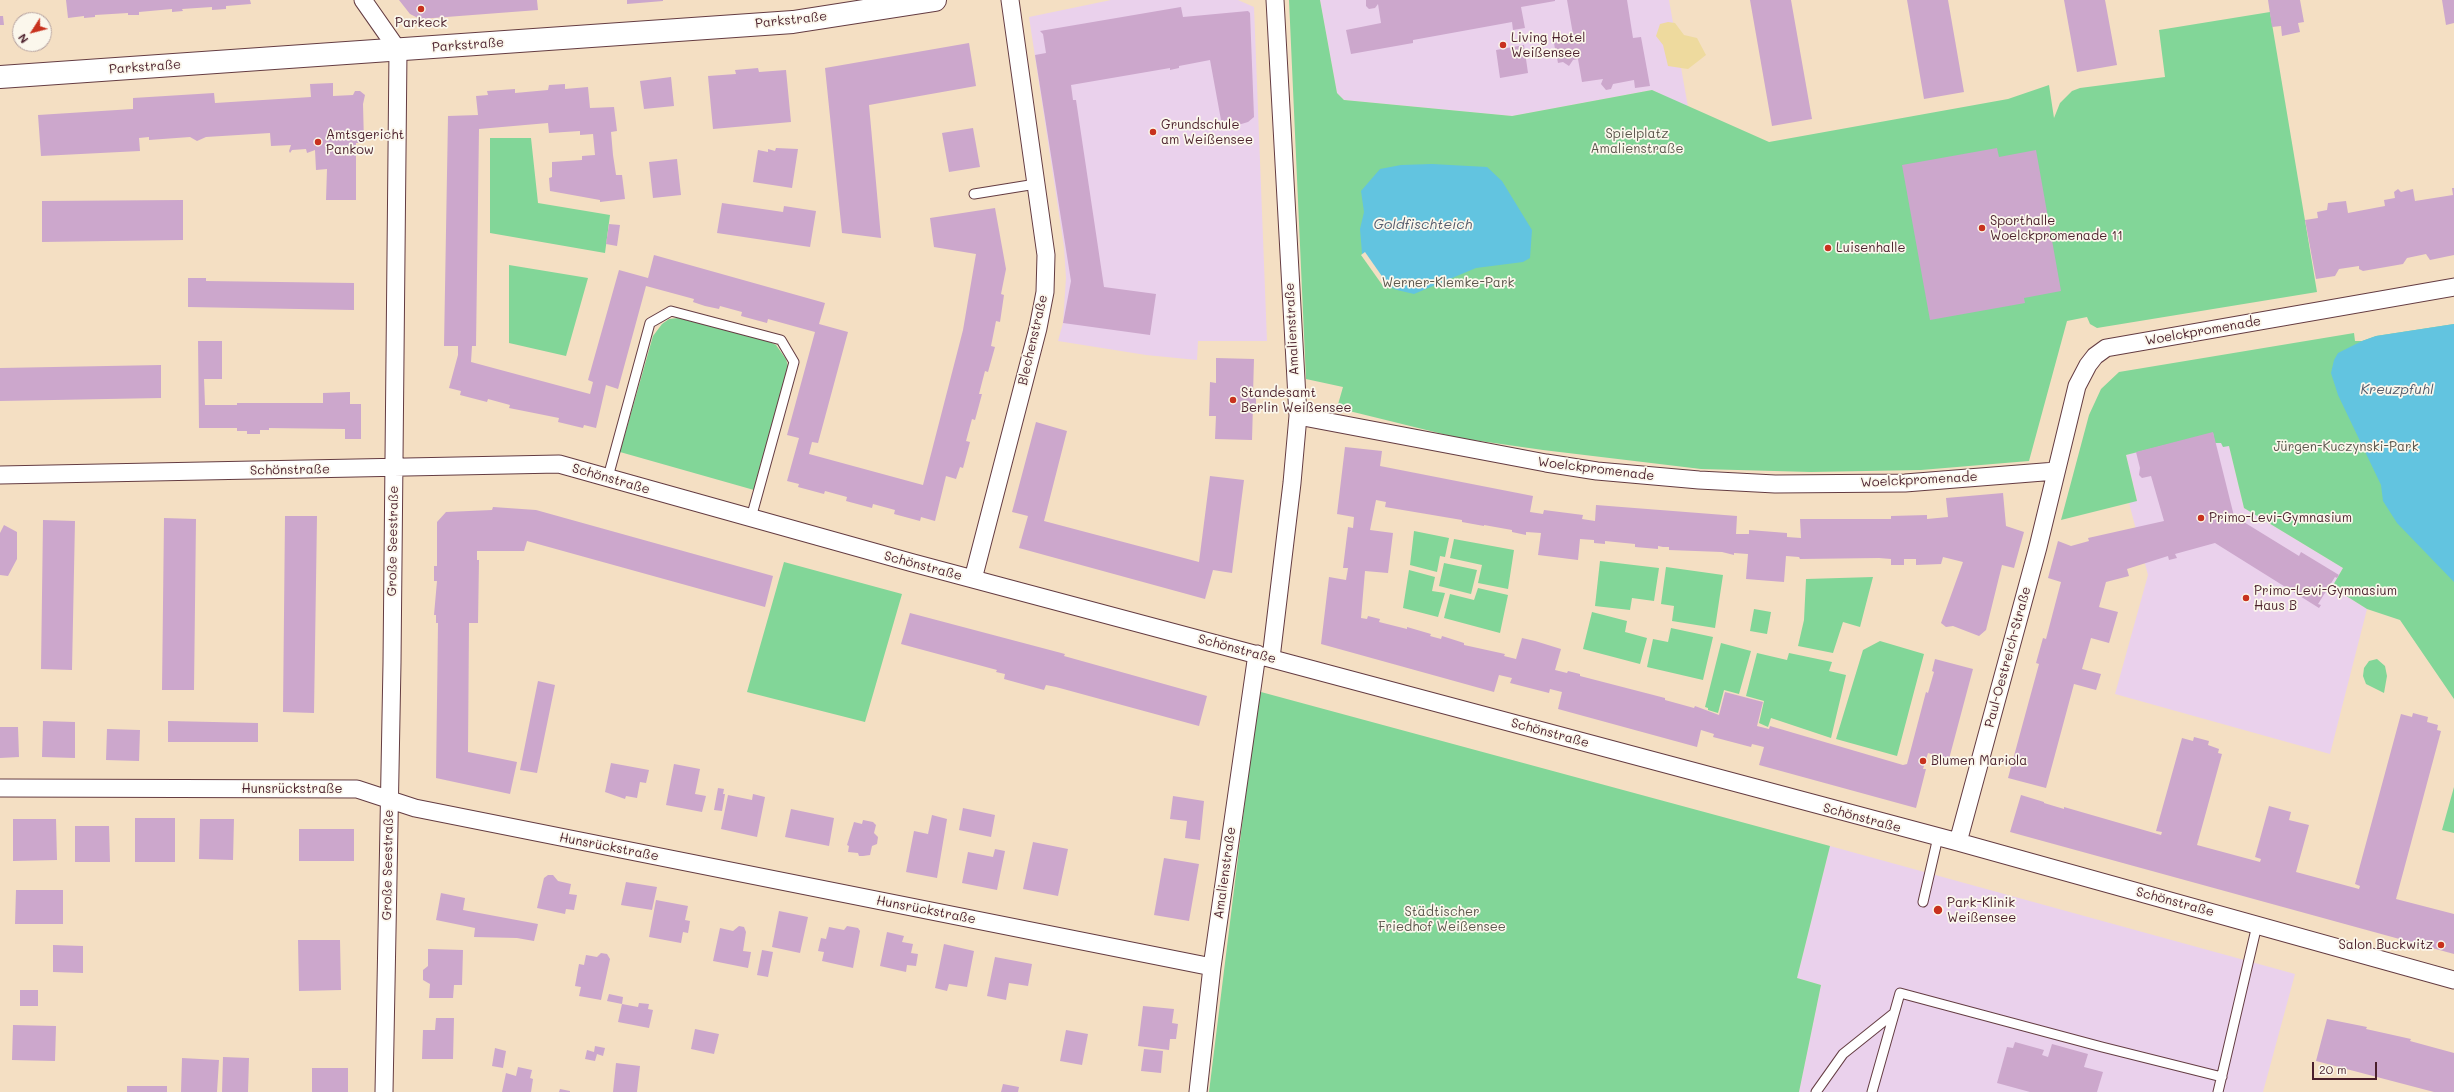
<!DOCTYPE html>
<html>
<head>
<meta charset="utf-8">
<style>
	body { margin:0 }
	#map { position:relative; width:2454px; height:1092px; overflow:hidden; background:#f4dfc3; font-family:Mali,sans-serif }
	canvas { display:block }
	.north { position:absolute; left:12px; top:12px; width:40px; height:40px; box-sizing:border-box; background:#fbf7ec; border:1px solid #b4a19f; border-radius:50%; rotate:234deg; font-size:11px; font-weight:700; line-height:16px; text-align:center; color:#4a1f2b }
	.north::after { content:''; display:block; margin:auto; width:14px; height:18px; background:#c8321e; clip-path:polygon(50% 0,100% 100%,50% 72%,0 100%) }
	.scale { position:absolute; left:2312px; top:1062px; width:65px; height:18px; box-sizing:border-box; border:2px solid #4a1f2b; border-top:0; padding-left:5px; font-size:12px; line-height:14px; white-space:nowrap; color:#4a1f2b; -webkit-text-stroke:3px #fbf7ec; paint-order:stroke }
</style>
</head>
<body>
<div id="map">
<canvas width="2454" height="1092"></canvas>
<div class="north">N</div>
<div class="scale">20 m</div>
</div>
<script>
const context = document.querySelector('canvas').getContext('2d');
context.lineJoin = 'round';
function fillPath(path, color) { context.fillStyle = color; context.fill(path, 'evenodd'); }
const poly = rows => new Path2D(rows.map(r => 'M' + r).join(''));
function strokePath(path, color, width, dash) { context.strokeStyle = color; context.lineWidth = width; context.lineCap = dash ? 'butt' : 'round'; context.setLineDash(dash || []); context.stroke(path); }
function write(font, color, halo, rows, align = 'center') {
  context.font = font + ' Mali,sans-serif'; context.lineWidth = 3.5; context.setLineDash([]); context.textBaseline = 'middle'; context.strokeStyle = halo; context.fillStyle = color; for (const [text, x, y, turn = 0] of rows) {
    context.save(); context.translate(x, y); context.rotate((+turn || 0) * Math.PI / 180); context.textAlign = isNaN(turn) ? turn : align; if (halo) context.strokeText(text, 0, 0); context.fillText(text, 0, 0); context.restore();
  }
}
const built = poly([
	[1111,0,1238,0,1254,7,1267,341,1198,341,1197,360,1146,355,1058,341,1063,323,1066,278,1064,247,1029,17],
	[1320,0,1669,0,1688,107,1652,90,1512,116,1344,100,1337,93],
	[2213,432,2221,442,2229,446,2244,508,2343,568,2332,587,2367,609,2330,754,2115,694,2148,575,2129,503,2137,500,2126,455],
	[1830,846,2295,974,2263,1092,1799,1092,1821,985,1797,978]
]);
const green = poly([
	[1289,0,1320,0,1337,93,1344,100,1512,116,1652,90,1769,142,2008,99,2049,85,2054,118,2060,103,2072,91,2080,88,2165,77,2159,30,2270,12,2317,292,2097,328,2090,324,2087,317,2067,321,2029,461,1921,470,1811,472,1701,469,1543,450,1459,438,1337,408,1343,387,1306,379],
	[490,138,531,138,538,203,610,215,605,253,490,233],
	[509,265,588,278,566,356,509,343],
	[678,318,768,341,776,345,786,359,788,366,786,378,754,490,620,452,653,336,662,324,669,319],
	[2454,324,2454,699,2400,620,2367,609,2332,587,2343,568,2244,508,2229,446,2223,447,2221,443,2215,443,2213,433,2126,455,2137,501,2061,520,2089,415,2101,389,2119,372,2354,333,2355,341,2362,341,2376,336],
	[1414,531,1449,538,1445,557,1440,556,1437,572,1410,565],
	[1454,539,1514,550,1508,589,1478,583,1482,565,1450,558],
	[1600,561,1659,568,1654,601,1632,598,1630,610,1595,606],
	[784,562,902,594,865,722,747,692],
	[1444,563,1477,570,1471,594,1439,586],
	[1666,567,1723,575,1715,628,1672,621,1674,606,1661,604],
	[1409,570,1435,577,1432,591,1445,593,1438,617,1403,608],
	[1873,577,1860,627,1843,622,1833,653,1798,646,1804,620,1806,579],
	[1478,588,1508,595,1500,633,1444,618,1450,594,1474,600],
	[1754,609,1771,612,1767,634,1750,631],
	[1592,612,1627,621,1625,632,1647,638,1640,664,1583,649],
	[1671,628,1713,637,1703,680,1647,667,1653,639,1668,642],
	[1880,641,1924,654,1897,756,1836,739,1863,650],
	[1721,643,1751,651,1739,694,1724,690,1718,713,1708,710,1708,708,1705,707],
	[1757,653,1787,660,1789,653,1832,662,1829,671,1846,675,1831,738,1771,718,1768,727,1759,723,1764,701,1746,696],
	[2377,659,2385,666,2387,676,2384,693,2366,684,2363,676,2364,668,2369,661],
	[1261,692,1830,846,1797,978,1821,985,1799,1092,1209,1092,1255,720],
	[2454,787,2454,833,2442,830]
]);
const sand = poly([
	[1668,22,1675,23,1684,35,1697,38,1706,55,1688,69,1668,66,1663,45,1656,36,1660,24]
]);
const water = poly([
	[1432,164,1487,167,1502,181,1532,230,1530,258,1523,262,1476,268,1414,294,1397,290,1384,284,1362,253,1360,229,1364,212,1361,191,1380,169,1401,165],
	[2454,324,2454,582,2397,523,2383,501,2381,485,2338,395,2331,373,2334,360,2338,353,2362,341,2376,336]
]);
const pier = poly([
	[1365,252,1386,282,1383,286,1361,255]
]);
const building = poly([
	[66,0,250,0,251,4,226,6,226,9,212,10,212,7,182,9,183,11,172,12,172,9,139,12,139,15,128,15,128,13,95,15,95,17,84,18,84,16,68,18],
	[399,0,537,0,538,10,420,19,410,14],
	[627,0,663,0,663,1,627,4],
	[1366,0,1555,0,1555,1,1521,7,1525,28,1513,30,1512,22,1413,40,1413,43,1351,54,1346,30,1381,23,1378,4,1375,8,1369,9,1366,6],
	[1567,0,1627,0,1633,38,1641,37,1650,86,1635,88,1634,80,1613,84,1611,89,1606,90,1601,84,1603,79,1582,82,1578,59,1573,60,1569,66,1563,62,1558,63,1557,58,1552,54,1555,49,1554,43,1560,42,1564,37,1569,41,1574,40],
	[1750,0,1791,0,1812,119,1772,126],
	[1907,0,1948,0,1964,92,1924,99],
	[2064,0,2105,0,2117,65,2077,72],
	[2268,0,2300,0,2304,22,2298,23,2300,32,2282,36,2281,26,2272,27],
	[2442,0,2454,0,2454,23,2446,25],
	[1181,7,1183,17,1248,11,1250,13,1254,117,1248,122,1238,125,1221,120,1210,60,1179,66,1179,68,1170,70,1170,68,1071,85,1073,100,1076,100,1104,287,1156,294,1150,335,1063,323,1071,281,1035,55,1046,53,1043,34,1040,31],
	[0,16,3,16,4,25,0,25],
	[969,43,976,86,869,105,881,238,842,233,825,68],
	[1524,45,1528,73,1500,78,1496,50],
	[758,68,759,72,786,70,791,122,713,129,708,76,736,74,735,70],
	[671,77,674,106,644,109,640,81],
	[333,83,333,96,353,95,355,91,360,91,365,95,363,104,364,143,356,143,356,200,326,200,327,169,316,170,315,150,307,153,306,149,292,150,290,153,289,151,291,145,271,146,270,133,206,137,197,141,190,137,149,140,149,137,139,138,140,151,41,156,38,115,133,109,133,98,214,93,215,103,311,97,310,84],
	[565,84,565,89,588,87,590,108,614,107,617,131,611,132,613,155,616,175,622,175,625,199,600,202,600,200,550,191,549,178,552,177,552,162,582,160,582,156,595,155,593,134,580,135,580,131,549,133,548,123,479,129,476,346,472,346,471,362,590,394,593,382,588,380,619,270,648,278,654,255,825,303,819,324,848,332,818,443,812,442,809,454,923,485,963,330,976,254,934,247,930,218,995,208,1006,269,1001,294,1004,295,1000,322,996,321,991,346,995,347,988,372,985,371,979,394,982,394,975,420,972,419,966,441,970,442,963,468,960,467,956,479,946,476,935,521,921,517,920,521,894,514,895,510,873,504,872,508,846,501,847,497,825,491,824,494,798,487,799,484,787,481,799,438,787,435,815,332,768,319,767,323,741,316,742,312,720,306,719,309,705,306,693,302,694,299,646,286,618,389,606,385,596,428,584,425,583,428,558,422,559,418,509,408,510,405,488,399,487,402,460,395,461,391,449,388,458,355,458,346,444,346,448,116,478,115,476,96,488,95,487,91,515,89,515,93,548,90,549,85],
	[973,128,980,167,949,172,942,133],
	[776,148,798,149,792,188,753,182,758,150,768,152,768,149,775,151],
	[1997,148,1999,157,2036,150,2061,291,2024,298,2025,303,1930,320,1902,165],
	[677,159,681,195,653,198,649,162],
	[2452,188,2454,188,2454,255,2430,260,2426,254,2407,258,2403,264,2363,271,2359,269,2359,266,2339,269,2335,276,2316,279,2305,220,2318,218,2317,212,2327,210,2328,203,2346,201,2348,213,2385,206,2384,200,2395,198,2394,192,2398,189,2401,192,2413,189,2415,201,2453,195],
	[183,200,183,240,42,242,42,201],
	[722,203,783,212,784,206,816,211,810,247,717,233],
	[609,224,620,225,617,246,606,244],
	[188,278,206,278,206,281,354,283,354,310,188,307],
	[198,341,222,341,222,379,204,379,205,405,237,405,237,403,323,403,323,393,350,392,350,404,361,404,361,439,345,439,345,429,269,428,269,430,260,430,260,434,247,434,247,431,237,431,237,428,199,428],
	[1216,358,1254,359,1253,394,1256,397,1256,404,1253,405,1252,440,1215,439,1216,416,1209,416,1210,382,1216,383],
	[161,365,161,398,0,401,0,368],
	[1036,422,1067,431,1044,521,1199,562,1210,476,1244,480,1232,573,1213,570,1205,599,1019,548,1028,516,1012,512],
	[2213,432,2234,516,2299,556,2301,552,2339,575,2337,578,2335,577,2318,604,2321,605,2319,608,2215,543,2175,554,2177,558,2169,560,2168,556,2127,569,2129,576,2106,582,2099,607,2118,612,2109,643,2091,638,2082,669,2101,674,2096,690,2074,684,2046,788,2008,778,2039,664,2036,663,2043,638,2046,639,2061,582,2048,578,2058,541,2071,546,2089,541,2088,538,2164,521,2151,476,2142,478,2139,475,2140,468,2136,452],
	[1345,447,1382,451,1380,466,1533,496,1530,512,1543,514,1544,510,1583,515,1582,519,1595,521,1596,505,1737,516,1736,534,1749,534,1749,530,1787,533,1787,537,1801,538,1800,519,1891,519,1891,516,1927,515,1927,519,1948,517,1946,498,2003,493,2006,526,2024,532,2014,568,2002,565,1986,630,1979,636,1953,626,1946,627,1941,623,1963,562,1943,557,1941,564,1916,565,1916,559,1904,559,1904,565,1891,565,1891,559,1879,558,1800,559,1799,557,1786,556,1784,582,1746,579,1748,554,1734,553,1734,555,1722,552,1669,550,1669,547,1663,547,1658,546,1658,549,1635,547,1635,544,1605,541,1605,544,1594,543,1594,540,1580,539,1578,560,1538,555,1541,533,1526,532,1526,535,1512,532,1512,530,1484,525,1484,526,1462,522,1462,520,1385,507,1386,502,1376,500,1370,530,1393,533,1388,573,1365,571,1361,618,1367,619,1368,616,1380,619,1379,622,1407,629,1407,627,1431,634,1430,636,1441,639,1442,636,1464,643,1464,645,1505,654,1504,656,1516,659,1522,638,1535,641,1561,649,1555,670,1567,673,1568,671,1580,674,1580,676,1665,698,1665,700,1694,708,1695,706,1719,715,1725,692,1763,702,1757,726,1769,729,1770,726,1903,765,1907,764,1926,692,1928,693,1934,672,1932,671,1935,659,1973,669,1949,759,1928,753,1923,769,1926,769,1916,808,1759,765,1764,747,1752,744,1751,747,1713,737,1714,734,1701,730,1697,747,1558,709,1562,692,1550,689,1549,693,1510,683,1512,678,1499,675,1494,692,1321,644,1329,577,1346,580,1348,568,1343,568,1348,527,1353,528,1354,517,1337,514],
	[493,507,536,510,773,576,765,607,527,541,524,551,477,551,477,560,479,560,478,623,469,623,468,752,517,762,510,794,436,778,438,623,436,623,436,615,434,615,437,581,434,581,434,566,437,566,437,522,446,512,492,510],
	[285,516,317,516,314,713,283,712],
	[164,518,196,519,194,690,162,690],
	[43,520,75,521,72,670,41,669],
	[4,525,17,532,17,559,8,576,0,575,0,533],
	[910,613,1065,654,1064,656,1207,696,1199,726,1056,687,1046,685,1044,690,1004,679,1005,674,996,672,997,670,901,644],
	[538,681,555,685,537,773,520,770],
	[2413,713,2428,717,2427,722,2438,725,2437,730,2441,731,2396,899,2454,914,2454,954,2010,832,2021,795,2044,802,2044,803,2064,809,2064,807,2161,835,2162,832,2156,831,2182,738,2193,741,2194,737,2209,741,2208,745,2219,749,2218,753,2222,754,2197,845,2260,862,2261,859,2255,857,2269,806,2291,812,2289,820,2309,825,2296,872,2359,889,2360,886,2355,884,2401,714,2412,717],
	[43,721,75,722,75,758,42,757],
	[168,721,258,723,258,742,168,742],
	[0,727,18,727,19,757,0,758],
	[107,729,140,730,139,761,106,760],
	[611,763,649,770,646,783,640,782,637,798,626,796,625,799,605,792],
	[674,764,700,769,695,794,706,796,702,812,666,805],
	[718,788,724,789,723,794,725,794,722,811,714,810],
	[753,794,765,797,757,837,721,829,728,795,752,800],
	[1173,796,1204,801,1200,840,1185,838,1187,821,1170,819],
	[963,808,995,815,991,837,959,830],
	[791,809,834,818,829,846,785,837],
	[932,815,947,819,937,878,906,872,914,831,928,834],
	[135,818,175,818,175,862,135,862],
	[13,819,56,819,57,860,13,861],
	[200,819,234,819,233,860,199,859],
	[863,820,873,822,876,825,874,833,878,837,877,844,872,846,870,855,863,856,859,856,858,853,848,852,849,846,847,845,854,822,862,824],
	[75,826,109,826,110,862,75,862],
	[299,829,354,829,354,861,299,861],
	[1033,842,1068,849,1058,896,1023,889],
	[995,849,1005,851,997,890,962,883,968,852,993,857],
	[1164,858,1199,864,1189,921,1154,915],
	[548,875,553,875,558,881,571,884,569,894,577,895,574,910,566,909,565,914,537,908,544,878],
	[626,882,657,887,652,910,621,905],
	[16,890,63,890,63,924,15,924],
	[441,893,465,898,463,910,538,924,534,941,517,938,474,937,475,928,436,920],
	[656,900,688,906,685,920,690,921,688,933,683,932,681,943,649,937],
	[779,911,808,917,800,953,772,947],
	[739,926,744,927,746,932,743,951,751,952,748,968,713,961,720,928,733,931],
	[847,926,858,928,860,931,853,968,822,961,824,952,818,951,821,938,826,939,829,927,844,930],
	[887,932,904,936,902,942,913,944,911,953,918,954,916,966,907,965,906,972,880,966],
	[298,940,340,940,341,990,299,991],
	[944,944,974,951,967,987,949,984,947,991,935,988],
	[53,945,83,946,83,973,53,972],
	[428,949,463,950,462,985,454,985,453,998,429,998,430,984,423,980,423,970,428,966],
	[762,950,773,952,768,977,757,975],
	[601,953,607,954,610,959,601,1000,579,996,581,987,575,986,579,964,584,965,586,955,597,957],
	[995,957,1032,964,1028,986,1009,983,1006,1000,987,996],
	[20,990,38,990,38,1006,20,1006],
	[609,994,623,997,622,1004,638,1007,639,1003,649,1004,648,1009,653,1010,649,1028,618,1022,622,1004,607,1001],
	[1143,1006,1174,1009,1172,1023,1178,1024,1176,1039,1170,1039,1169,1050,1138,1046],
	[436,1018,454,1018,453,1059,422,1059,423,1030,435,1030],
	[2327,1019,2367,1027,2366,1029,2411,1039,2410,1041,2454,1053,2454,1092,2434,1092,2316,1061],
	[13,1025,56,1026,55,1061,12,1060],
	[695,1029,719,1034,714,1054,691,1049],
	[1066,1030,1088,1034,1082,1065,1060,1061],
	[2015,1042,2044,1050,2042,1055,2048,1057,2052,1044,2088,1054,2084,1067,2103,1072,2097,1092,2030,1092,1997,1083,2007,1047,2013,1048],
	[595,1046,605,1048,603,1056,597,1054,595,1061,585,1059,587,1050,594,1052],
	[495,1048,506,1051,503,1068,492,1066],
	[1144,1049,1163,1051,1161,1073,1141,1071],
	[223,1057,249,1058,248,1092,222,1092],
	[182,1058,219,1060,217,1092,181,1092],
	[616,1063,640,1066,637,1092,613,1092],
	[518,1067,532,1070,530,1078,533,1079,531,1092,502,1092,506,1073,516,1076],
	[312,1068,348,1068,348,1092,312,1092],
	[1003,1084,1019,1087,1018,1092,1001,1092],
	[127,1086,167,1086,167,1092,127,1092],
	[560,1089,570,1091,570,1092,559,1092]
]);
const service = poly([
	[974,194,1036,184],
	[608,477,650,323,671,311,781,340,794,362,751,518],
	[1923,902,1938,837],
	[1816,1092,1843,1054,1893,1014],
	[1872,1092,1900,993,2102,1047,2222,1077],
	[2218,1092,2257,925]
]);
const minor = poly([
	[363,0,398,50,392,663,384,1092],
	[1298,416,1546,463,1597,471,1699,480,1775,484,1905,483,2056,471],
	[0,475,559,464,913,563,1958,842,2454,980],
	[973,579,1038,328,1045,292,1046,255,1010,0],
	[1271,658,1292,483,1298,416,1275,0],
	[0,788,357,789,415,808,1212,967],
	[1958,842,2038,547,2077,386,2088,365,2095,356,2106,348,2454,287],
	[1198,1092,1212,967,1257,654]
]);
const tertiary = poly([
	[0,77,793,22,935,0]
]);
const markers = [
	[421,9,4,"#c8321e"],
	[1503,45,4,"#c8321e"],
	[1153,132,4,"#c8321e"],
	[318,142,4,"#c8321e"],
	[1982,228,4,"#c8321e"],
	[1828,248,4,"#c8321e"],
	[1233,400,4,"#c8321e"],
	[2201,518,4,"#c8321e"],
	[2246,598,4,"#c8321e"],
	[1923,761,4,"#c8321e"],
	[1938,910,5,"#c8321e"],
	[2441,945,4,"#c8321e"]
];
const streetNames = [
	["Parkstraße",791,20,-6],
	["Parkstraße",468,45,-4],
	["Parkstraße",145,67,-4],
	["Amalienstraße",1292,329,-93],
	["Woelckpromenade",2203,331,-10],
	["Blechenstraße",1033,340,-77],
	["Woelckpromenade",1596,469,7],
	["Schönstraße",290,470,-1],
	["Schönstraße",611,479,16],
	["Woelckpromenade",1919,480,-3],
	["Große Seestraße",393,541,-89],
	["Schönstraße",923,566,15],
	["Schönstraße",1237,649,15],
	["Paul-Oestreich-Straße",2008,657,-75],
	["Schönstraße",1550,733,15],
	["Hunsrückstraße",292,789],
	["Schönstraße",1862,818,15],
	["Hunsrückstraße",609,847,11],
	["Große Seestraße",388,865,-89],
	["Amalienstraße",1225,873,-82],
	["Schönstraße",2175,902,15],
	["Hunsrückstraße",926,910,11]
];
const poiNames = [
	["Parkeck",421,23,"center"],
	["Living Hotel",1511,38],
	["Weißensee",1511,53],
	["Grundschule",1161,125],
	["am Weißensee",1161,140],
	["Amtsgericht",326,135],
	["Pankow",326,150],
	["Sporthalle",1990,221],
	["Woelckpromenade 11",1990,236],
	["Luisenhalle",1836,248],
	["Standesamt",1241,393],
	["Berlin Weißensee",1241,408],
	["Primo-Levi-Gymnasium",2209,518],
	["Primo-Levi-Gymnasium",2254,591],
	["Haus B",2254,606],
	["Blumen Mariola",1931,761],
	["Park-Klinik",1947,903],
	["Weißensee",1947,918],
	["Salon Buckwitz",2433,945,"right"]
];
const parkNames = [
	["Spielplatz",1637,134],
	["Amalienstraße",1637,149],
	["Werner-Klemke-Park",1448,283],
	["Jürgen-Kuczynski-Park",2346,447],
	["Städtischer",1442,912],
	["Friedhof Weißensee",1442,927]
];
const waterNames = [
	["Goldfischteich",1423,225],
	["Kreuzpfuhl",2397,390]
];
fillPath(built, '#ead1ec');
fillPath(green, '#82d698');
fillPath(sand, '#eeda9e');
fillPath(water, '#62c4e0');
fillPath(pier, '#f4dfc3');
fillPath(building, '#cca7cc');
strokePath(service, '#643c42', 11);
strokePath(minor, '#643c42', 19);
strokePath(tertiary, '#643c42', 24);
strokePath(service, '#fff', 9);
strokePath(minor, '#fff', 17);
strokePath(tertiary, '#fff', 22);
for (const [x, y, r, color] of markers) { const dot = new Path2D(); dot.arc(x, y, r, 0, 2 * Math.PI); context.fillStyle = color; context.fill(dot); strokePath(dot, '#fbf7ec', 1.5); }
write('13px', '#4a1f2b', '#fbf7ec', streetNames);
write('13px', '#4a1f2b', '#fbf7ec', poiNames, 'left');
write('13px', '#5b564c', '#fbf7ec', parkNames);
write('italic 14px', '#52596a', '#fbf7ec', waterNames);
</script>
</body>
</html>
